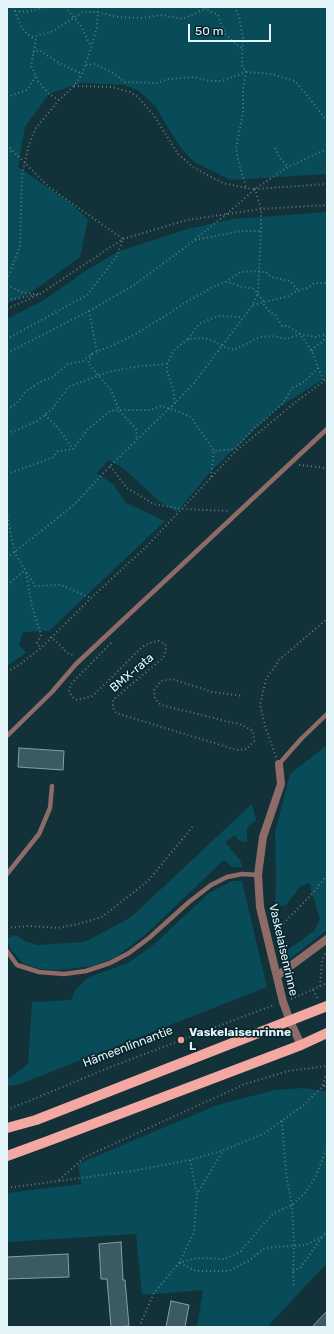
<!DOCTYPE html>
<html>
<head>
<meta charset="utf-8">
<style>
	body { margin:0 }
	#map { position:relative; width:334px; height:1334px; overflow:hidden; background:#133138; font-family:Rubik,sans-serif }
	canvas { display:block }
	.frame { position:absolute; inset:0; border:8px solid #e3f4f8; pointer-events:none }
	.scale { position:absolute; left:188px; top:24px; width:83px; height:18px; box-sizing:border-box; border:2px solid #e3f4f8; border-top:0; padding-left:5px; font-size:12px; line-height:14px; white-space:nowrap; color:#e3f4f8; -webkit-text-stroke:3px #07272d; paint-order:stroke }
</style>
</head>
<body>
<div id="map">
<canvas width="334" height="1334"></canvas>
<div class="frame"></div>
<div class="scale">50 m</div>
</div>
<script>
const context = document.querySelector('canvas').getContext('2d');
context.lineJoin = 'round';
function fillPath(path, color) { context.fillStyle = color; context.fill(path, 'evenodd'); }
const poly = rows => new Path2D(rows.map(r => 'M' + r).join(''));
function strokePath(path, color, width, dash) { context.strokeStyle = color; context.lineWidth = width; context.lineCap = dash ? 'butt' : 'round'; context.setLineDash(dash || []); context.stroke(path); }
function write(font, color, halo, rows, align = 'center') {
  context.font = font + ' Rubik,sans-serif'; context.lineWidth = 3.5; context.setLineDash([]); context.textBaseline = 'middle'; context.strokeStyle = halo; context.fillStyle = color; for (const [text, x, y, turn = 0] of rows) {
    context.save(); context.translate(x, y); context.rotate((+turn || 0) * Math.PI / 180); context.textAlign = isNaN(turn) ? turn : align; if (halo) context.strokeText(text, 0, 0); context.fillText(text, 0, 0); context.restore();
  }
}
const green = poly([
	[7,7,327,7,327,174,231,180,194,162,182,149,168,128,156,107,139,91,125,85,80,83,49,94,25,127,18,167,69,202,88,219,80,257,36,289,7,304],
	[327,212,327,377,275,410,211,471,177,512,159,501,124,469,109,460,97,473,114,485,126,503,165,521,49,631,23,632,19,645,26,653,7,666,7,319,44,300,87,270,117,252,187,229,233,219],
	[327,745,327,930,286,962,282,954,314,931,320,919,309,883,300,887,285,906,275,905,276,880,275,832,290,774],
	[252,804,256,820,247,827,247,842,239,841,235,835,225,842,240,860,242,867,232,867,224,860,144,936,116,957,92,966,60,970,40,969,23,963,11,950,7,938,16,935,25,941,37,945,84,942,104,932,131,917],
	[232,881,242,881,267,987,20,1084,7,1086,7,1078,11,1077,28,1064,32,1002,71,1000,76,989,89,977,128,963,152,946,209,893],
	[303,1088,325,1091,327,1090,327,1263,267,1327,197,1327,203,1290,142,1295,136,1234,7,1242,7,1193,81,1184,78,1164,217,1105,275,1090]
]);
const building = poly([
	[19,748,64,751,63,770,18,767,19,748],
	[121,1242,123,1280,125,1280,129,1326,111,1327,107,1279,101,1279,99,1244,121,1242],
	[68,1254,69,1277,7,1279,7,1257,68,1254],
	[171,1301,189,1305,185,1327,166,1327,171,1301],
	[327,1311,327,1327,312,1327,327,1311]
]);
const path = poly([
	[14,7,16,14,21,26,27,34,36,40,31,66,38,81,49,94,59,100],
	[65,7,81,26,91,47],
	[234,7,239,16,243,38,242,65,246,72,271,74,295,81,306,94,327,121],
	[204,8,218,15,225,34,242,49],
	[15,11,26,12,45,7],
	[32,37,53,31,83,12,97,12,117,17,142,18,161,15,183,19,209,7],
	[33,52,39,50,59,63,82,74],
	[86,65,95,64,115,74,124,82,157,83,168,79,194,77,210,81,222,81,246,72,243,89,243,113,236,148,238,160,246,188],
	[74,86,112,87,130,92,138,97,155,117,178,154,194,168,223,183,246,188,255,189],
	[7,97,27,90,35,77],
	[7,145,50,188,123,239,117,256,87,295,7,339],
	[275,148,280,158,288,167],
	[7,154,13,150],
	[195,239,228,213,255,189,288,167,327,149],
	[7,280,20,246,22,175,29,144,36,128,59,100,74,86,82,74,91,48,97,27,98,7],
	[7,285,23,293,39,294],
	[7,300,35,295],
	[253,305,264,302,286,297,295,292,307,288,315,283,327,283],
	[7,309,40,294,123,239,187,220,261,209,327,205],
	[89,311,97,352],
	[188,339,200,323,219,316,242,317],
	[312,351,315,347,322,342,327,336],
	[7,353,89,311,134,285,195,240,241,231,261,231],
	[92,354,88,363,111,390,119,410,136,429,137,440],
	[318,368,324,381],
	[175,403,173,388,167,371,167,364,174,350,188,339,202,338,212,340,222,346,234,350,260,337,272,336,287,339,300,334,316,337,327,334],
	[7,409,17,403,26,391,42,381,53,377,68,364,83,361,93,353,111,346,134,335,165,316,183,304,213,287,226,282,240,272,259,271,267,273,271,277,290,281,299,291],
	[45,415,58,428,73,449],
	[7,433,17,430,37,421,53,408,68,387,108,372,140,366,166,364],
	[299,465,327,468],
	[110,466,127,488,154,504,182,509,230,511],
	[7,474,52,458,58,451,73,449,87,430,110,411,119,410,150,410,161,406,180,412,191,417,214,451,235,449,255,427,267,418,283,403,292,388,304,382,318,368,312,351,300,334,288,326,282,326,275,315,270,312,264,305,264,302,254,289,242,287,231,283,226,282],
	[211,477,214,451],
	[7,512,12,540,15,553,35,586,61,585,91,598],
	[7,558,75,504,110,466,175,403,194,383,252,306,258,293,261,231,261,209,255,189,327,184],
	[26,573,32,606,41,635,37,643,41,648],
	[7,585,25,570],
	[50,637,58,643,67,653,74,655],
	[111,643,71,684,69,691,72,697,77,700,92,696,103,686,139,650,145,645,153,642,159,641,165,644,166,650,163,658,113,700,113,708,116,713,237,750,247,749,254,741,253,731,242,725,161,705,155,699,154,690,161,681,172,679,212,692,243,696],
	[7,672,19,665,41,648,91,598,147,546,236,451,297,401,327,379],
	[276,757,266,729,260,705,266,679,280,659,327,619],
	[7,928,28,926,58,928,78,924,102,917,148,881,194,825],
	[275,932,313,893,327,875],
	[320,986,322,961,326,951],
	[313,990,318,999],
	[291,999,327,983],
	[327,1073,322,1086,327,1086],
	[7,1110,113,1066,274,1005],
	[282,1121,286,1173,292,1205,294,1246,293,1272,294,1286],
	[190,1160,197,1194],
	[59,1180,85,1157,245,1084,288,1071,327,1066],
	[7,1188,132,1171,190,1160,224,1150,263,1134,304,1105,327,1082],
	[179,1263,197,1258,225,1259,241,1251,267,1220,274,1213,292,1205,305,1193,315,1178,327,1148],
	[180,1263,196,1271,229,1271,250,1260,263,1249,274,1247,306,1245,323,1236,327,1231],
	[293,1271,301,1267,322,1237],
	[139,1327,154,1293,179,1263,194,1232,197,1194,223,1151]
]);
const service = poly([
	[7,736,52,692,76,664,327,429],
	[279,764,301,739,327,714],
	[7,874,39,834,50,808,52,786],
	[7,951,17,965,39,972,64,974,86,971,110,963,129,953,149,938,189,902,211,885,227,877,242,874,258,875]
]);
const minor = poly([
	[279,764,281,784,263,837,258,875,260,907,283,1002,290,1021,301,1045],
	[277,976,327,939]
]);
const primary = poly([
	[7,1128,36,1120,327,1006],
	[7,1156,48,1141,301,1045,327,1033]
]);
const markers = [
	[181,1040,4,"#f59c95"]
];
const streetNames = [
	["BMX-rata",132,673,-40],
	["Vaskelaisenrinne",283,950,77],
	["Hämeenlinnantie",128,1047,-21]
];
const poiNames = [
	["Vaskelaisenrinne",189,1033],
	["L",189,1047]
];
fillPath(green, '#074c58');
fillPath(building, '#3b5a61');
strokePath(building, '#80a1a8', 1);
strokePath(path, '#60797f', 2, [1, 3]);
strokePath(service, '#8f6b68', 4.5);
strokePath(minor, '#8f6b68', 8);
strokePath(primary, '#f3a8a2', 10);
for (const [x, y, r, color] of markers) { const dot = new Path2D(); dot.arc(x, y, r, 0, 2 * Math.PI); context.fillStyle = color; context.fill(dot); strokePath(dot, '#07272d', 1.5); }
write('12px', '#e3f4f8', '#07272d', streetNames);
write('bold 12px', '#e3f4f8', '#07272d', poiNames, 'left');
</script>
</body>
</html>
